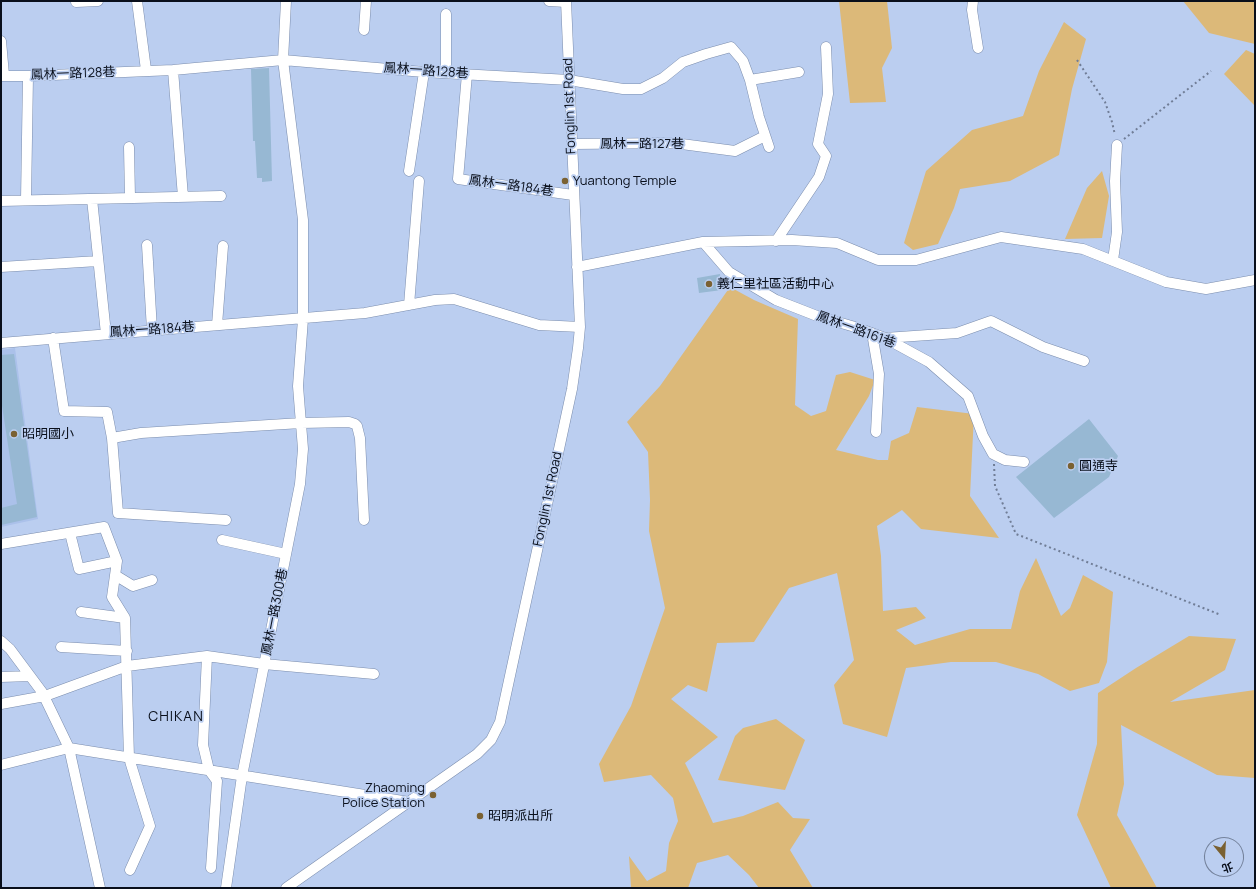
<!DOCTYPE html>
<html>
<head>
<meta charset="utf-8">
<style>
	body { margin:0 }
	#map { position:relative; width:1256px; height:889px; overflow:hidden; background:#bbcef0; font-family:Manrope,"Noto Sans TC",sans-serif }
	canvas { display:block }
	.frame { position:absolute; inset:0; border:2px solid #090f1b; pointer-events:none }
	.north { position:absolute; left:1204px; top:837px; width:40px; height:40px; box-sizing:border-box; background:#bbcef0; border:1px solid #74829b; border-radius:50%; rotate:162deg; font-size:11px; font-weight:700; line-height:16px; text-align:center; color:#090f1b }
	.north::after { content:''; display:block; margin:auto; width:14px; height:18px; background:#7a6132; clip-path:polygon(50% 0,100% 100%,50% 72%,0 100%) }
</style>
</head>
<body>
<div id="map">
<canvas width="1256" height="889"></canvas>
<div class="frame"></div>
<div class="north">北</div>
</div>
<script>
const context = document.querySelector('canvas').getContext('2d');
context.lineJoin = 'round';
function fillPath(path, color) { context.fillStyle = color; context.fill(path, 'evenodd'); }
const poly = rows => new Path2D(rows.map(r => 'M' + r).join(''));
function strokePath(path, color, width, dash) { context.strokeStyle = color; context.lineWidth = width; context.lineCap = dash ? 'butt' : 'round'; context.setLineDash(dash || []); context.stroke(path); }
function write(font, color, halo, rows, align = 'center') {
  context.font = font + ' Manrope,"Noto Sans TC",sans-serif'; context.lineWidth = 3.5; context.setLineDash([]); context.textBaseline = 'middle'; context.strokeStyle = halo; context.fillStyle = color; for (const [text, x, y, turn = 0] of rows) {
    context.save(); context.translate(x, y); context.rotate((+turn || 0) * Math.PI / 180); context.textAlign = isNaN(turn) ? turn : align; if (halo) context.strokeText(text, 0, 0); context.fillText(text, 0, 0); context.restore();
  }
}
const built = poly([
	[15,348,38,519,1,527,1,350]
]);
const green = poly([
	[839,1,887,1,892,48,882,68,886,102,850,103],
	[1183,1,1255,1,1255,44,1209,33],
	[1064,22,1086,39,1072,89,1059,155,1010,181,960,189,954,208,938,244,913,250,904,243,926,171,972,130,1023,116,1039,71],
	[1246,50,1255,54,1255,106,1224,74],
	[1102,171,1109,196,1102,238,1065,239,1087,188],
	[730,287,754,300,798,319,795,405,811,416,826,411,836,375,850,372,875,380,869,396,836,450,878,460,888,460,891,441,909,433,917,407,974,414,970,496,999,538,921,529,902,510,877,526,881,556,883,611,916,607,926,618,896,630,915,645,970,629,1011,629,1020,591,1036,558,1061,616,1070,608,1083,575,1113,592,1107,662,1099,683,1070,691,1038,674,996,662,951,662,906,668,887,737,843,724,834,685,854,660,837,573,789,588,754,642,717,643,707,692,688,685,671,699,718,737,685,763,694,781,713,823,743,816,778,802,793,818,810,819,790,850,813,888,759,888,749,875,728,855,697,863,688,888,631,887,629,856,647,881,666,871,669,843,678,821,673,798,651,775,604,782,599,764,631,706,665,608,649,531,650,500,648,452,627,422,660,386],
	[1189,636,1236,639,1225,670,1170,702,1255,690,1255,778,1217,775,1121,725,1124,784,1117,815,1157,888,1111,888,1077,815,1097,744,1098,693,1136,668],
	[776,719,805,740,785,790,718,780,735,736,743,728]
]);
const building = poly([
	[269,68,272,181,262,182,262,178,257,178,255,141,253,141,251,69],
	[720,274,722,290,699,293,697,278],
	[14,354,37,517,1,525,1,508,17,504,1,399,1,355],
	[1089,419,1118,456,1109,477,1054,518,1016,477]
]);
const path = poly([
	[1077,60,1105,102,1112,122,1115,135],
	[1124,139,1211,71],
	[994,464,995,486,1016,534,1221,615]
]);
const minor = poly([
	[137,1,146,70],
	[549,1,566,2],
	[973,1,972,10,978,48],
	[76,2,98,1],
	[364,30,366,1],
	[1,41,4,75],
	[173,70,183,197],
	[446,73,446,14],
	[467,74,458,179,573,195],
	[1,76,28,76,173,70,283,60,424,72,569,80,623,89,641,89,663,78,683,62,706,54,731,47,743,61,750,80,759,117,769,147],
	[750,80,799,72],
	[572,144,674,143,735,151,765,136],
	[129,147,130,198],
	[409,171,424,72],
	[92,199,106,334],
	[26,200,28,76],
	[1,201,221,196],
	[776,241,819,177,826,156,818,144,828,94,826,47],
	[703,242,729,272,776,300,817,316,855,327,885,338,929,362,968,396,983,436,993,454,1005,460,1024,462],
	[147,245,152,330],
	[1113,260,1117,232,1115,181,1117,145],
	[1,267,98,261],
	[577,267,703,242,792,240,837,243,878,260,916,260,1001,237,1083,249,1166,282,1206,289,1255,280],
	[409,305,419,181],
	[217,325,223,246],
	[872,333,879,374,876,432],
	[53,338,64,411,107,412,112,438,118,513,226,520],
	[885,338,957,333,991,321,1043,347,1084,361],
	[1,343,365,313,435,300,454,299,539,325,580,327],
	[112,438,141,433,301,423,349,422,355,424,357,426,360,438,364,520],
	[70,533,79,569,117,561],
	[222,540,286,554],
	[1,544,104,527,117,561,112,597,125,618,129,758,150,826,130,870],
	[115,575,133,586,152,580],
	[81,612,125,618],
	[1,641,10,649,42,692,69,748,100,888],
	[61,647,127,651],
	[207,656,203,745,209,770,217,781,211,868],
	[1,677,30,676],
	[1,704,45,696,127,666,207,656,264,664,374,674],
	[1,765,69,748,409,802],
	[226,888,242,776,300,484,303,449,298,386,303,319,303,220,283,60,286,1],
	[286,888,477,754,491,740,500,722,572,389,578,348,580,327,566,1]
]);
const markers = [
	[565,181,4,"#7a6132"],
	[709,284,4,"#7a6132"],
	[14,434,4,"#7a6132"],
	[1071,466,4,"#7a6132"],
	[433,795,4,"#7a6132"],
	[480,816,4,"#7a6132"]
];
const streetNames = [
	["鳳林一路128巷",426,71,4],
	["鳳林一路128巷",73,74,-2],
	["Fonglin 1st Road",570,106,-92],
	["鳳林一路127巷",642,144],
	["鳳林一路184巷",511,186,8],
	["鳳林一路184巷",152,330,-4],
	["鳳林一路161巷",856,330,20],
	["Fonglin 1st Road",548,499,-78],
	["鳳林一路300巷",275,612,-79]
];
const poiNames = [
	["Yuantong Temple",573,181],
	["義仁里社區活動中心",717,284],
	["昭明國小",22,434],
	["圓通寺",1079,466],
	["Zhaoming",425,788,"right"],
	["Police Station",425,803,"right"],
	["昭明派出所",488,816]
];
const neighbourhoodNames = [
	["CHIKAN",176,717]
];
fillPath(built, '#abc1ea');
fillPath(green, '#dcb979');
fillPath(building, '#97b8d3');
strokePath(minor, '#7b8dad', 11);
strokePath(path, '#707d96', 2, [2, 3]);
strokePath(minor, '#fff', 10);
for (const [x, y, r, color] of markers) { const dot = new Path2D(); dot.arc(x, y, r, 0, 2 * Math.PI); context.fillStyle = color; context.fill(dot); strokePath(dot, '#bbcef0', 1.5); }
write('13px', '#090f1b', '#bbcef0', streetNames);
write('13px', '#090f1b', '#bbcef0', poiNames, 'left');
context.letterSpacing = '1px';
write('14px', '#090f1b', '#bbcef0', neighbourhoodNames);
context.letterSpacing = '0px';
</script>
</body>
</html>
